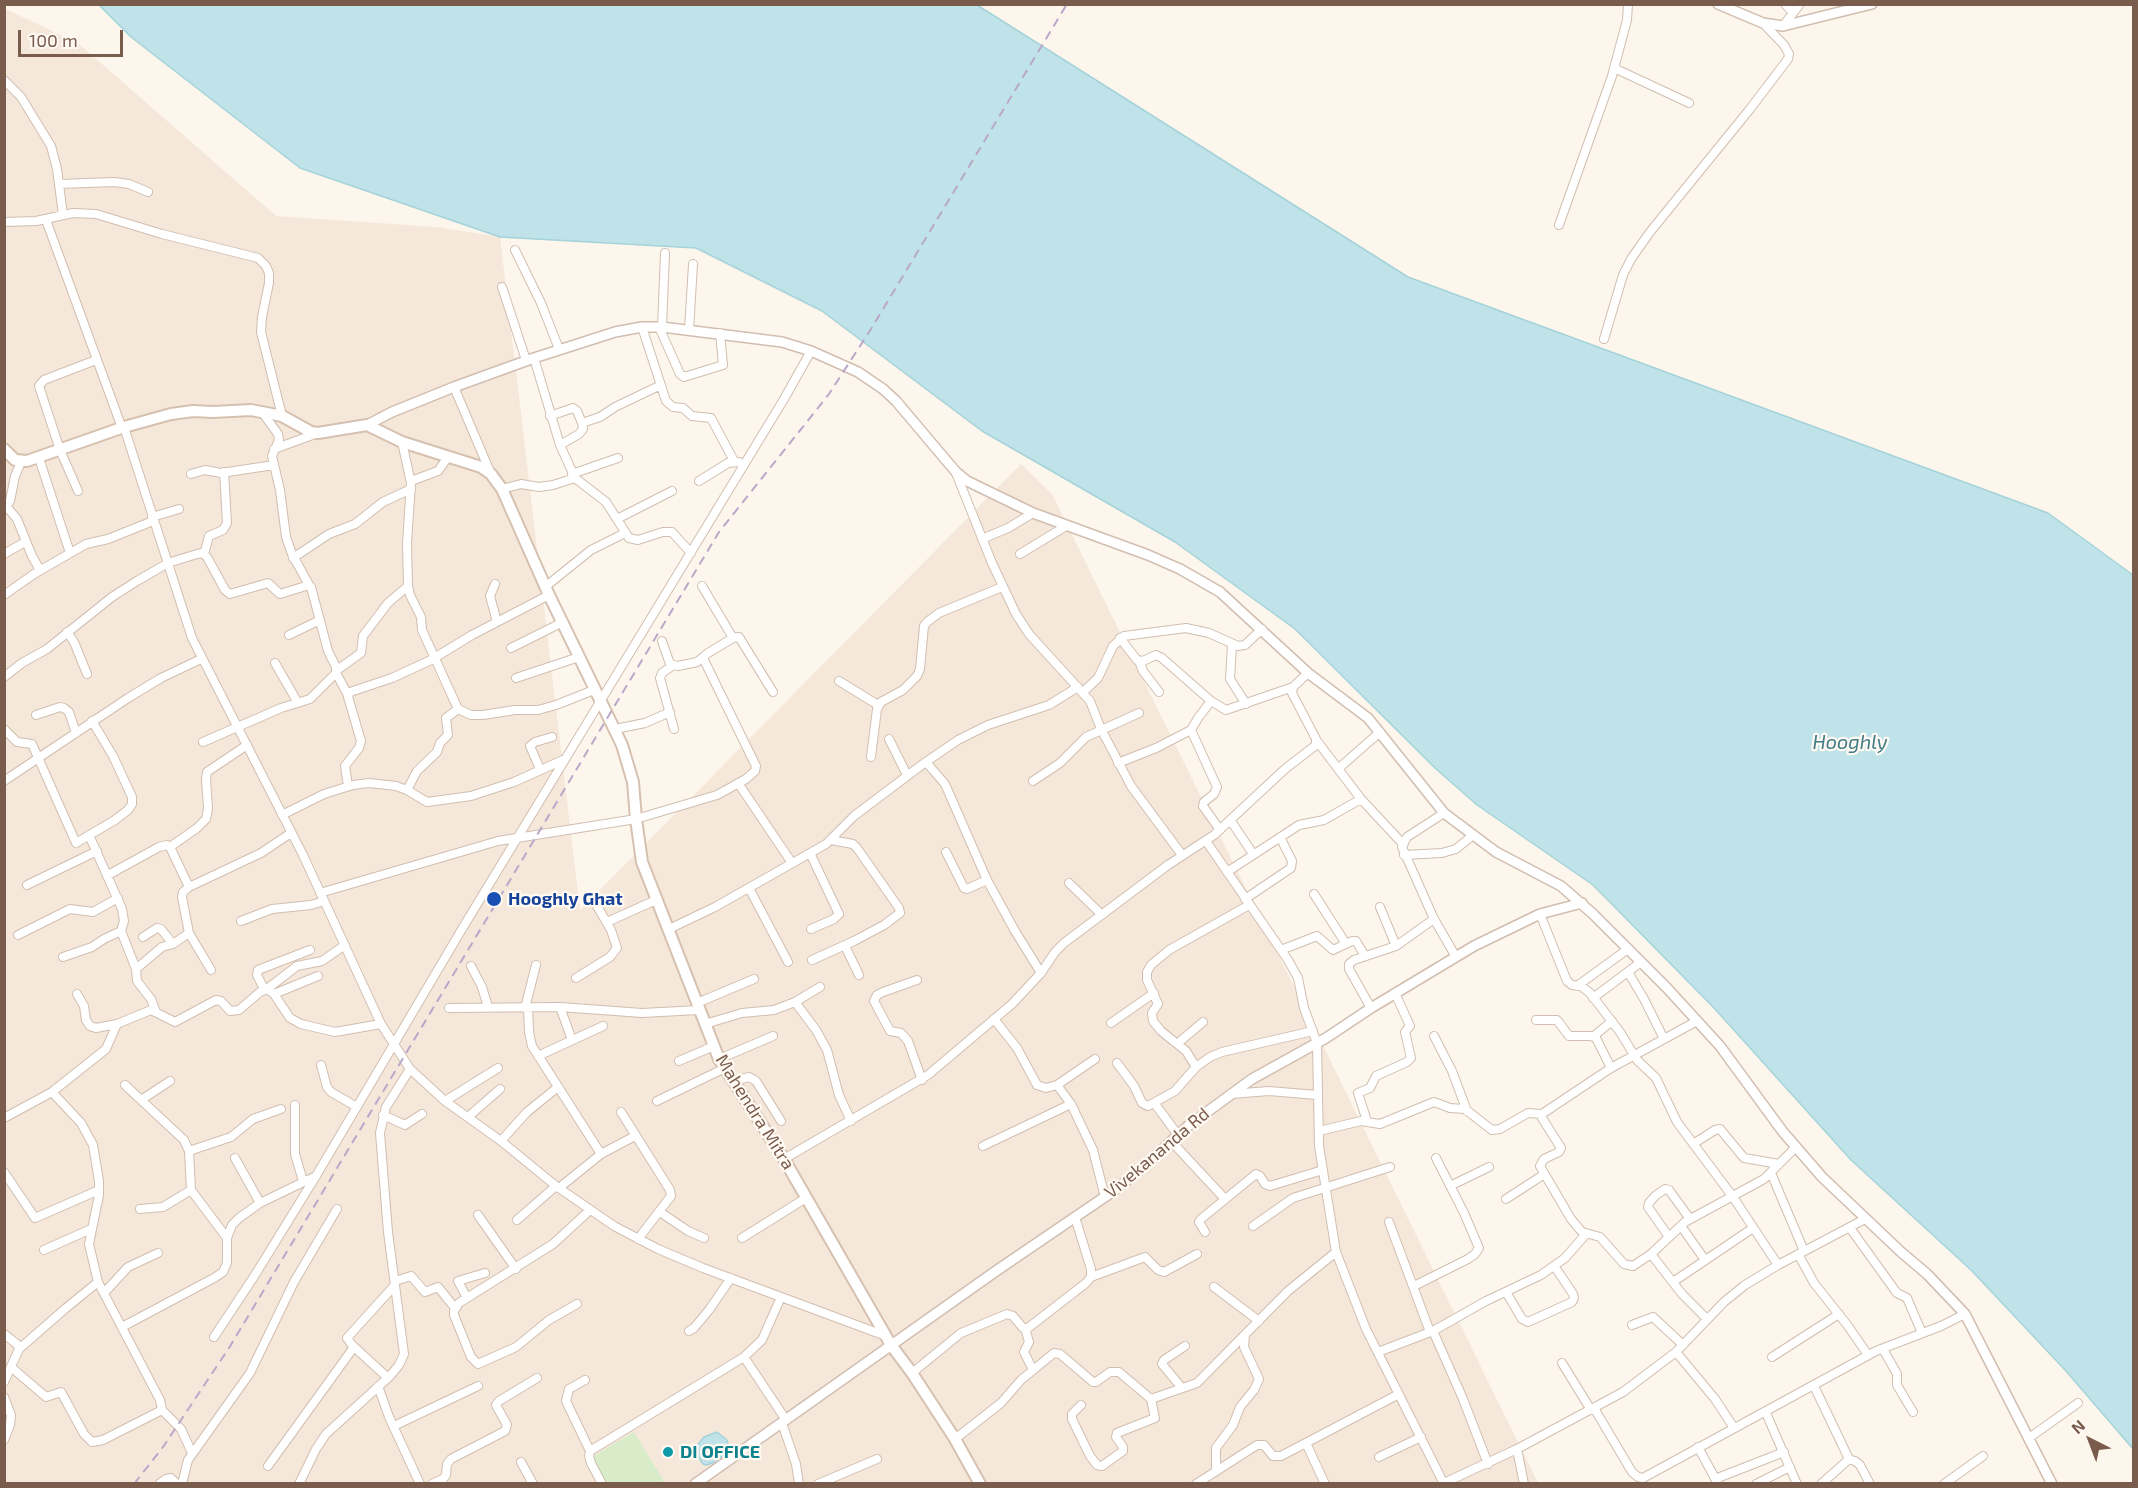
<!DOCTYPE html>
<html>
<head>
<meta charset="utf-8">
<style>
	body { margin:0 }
	#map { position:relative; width:2138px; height:1488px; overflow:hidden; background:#fdf6ec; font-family:"Exo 2",sans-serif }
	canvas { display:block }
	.frame { position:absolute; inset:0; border:6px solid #7a5c4d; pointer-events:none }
	.north { position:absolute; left:2060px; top:1410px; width:60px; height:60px; -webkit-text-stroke:4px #fffaf3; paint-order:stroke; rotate:318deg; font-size:16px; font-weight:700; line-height:24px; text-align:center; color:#7a5c4d }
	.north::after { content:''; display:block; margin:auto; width:21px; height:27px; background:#7a5c4d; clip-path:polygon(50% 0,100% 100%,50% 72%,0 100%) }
	.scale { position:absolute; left:18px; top:30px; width:105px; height:27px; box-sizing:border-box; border:3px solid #7a5c4d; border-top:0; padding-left:8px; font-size:18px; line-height:21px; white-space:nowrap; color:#7a5c4d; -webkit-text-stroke:4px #fffaf3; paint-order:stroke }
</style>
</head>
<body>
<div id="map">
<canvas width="2138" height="1488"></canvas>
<div class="frame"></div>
<div class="north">N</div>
<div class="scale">100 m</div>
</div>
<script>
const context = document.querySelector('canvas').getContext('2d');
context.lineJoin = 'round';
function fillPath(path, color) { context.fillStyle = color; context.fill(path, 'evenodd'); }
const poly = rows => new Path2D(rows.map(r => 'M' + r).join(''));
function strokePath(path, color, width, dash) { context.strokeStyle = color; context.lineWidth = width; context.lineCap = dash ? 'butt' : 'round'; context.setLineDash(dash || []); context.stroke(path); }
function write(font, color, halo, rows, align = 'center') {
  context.font = font + ' "Exo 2",sans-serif'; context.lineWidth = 4.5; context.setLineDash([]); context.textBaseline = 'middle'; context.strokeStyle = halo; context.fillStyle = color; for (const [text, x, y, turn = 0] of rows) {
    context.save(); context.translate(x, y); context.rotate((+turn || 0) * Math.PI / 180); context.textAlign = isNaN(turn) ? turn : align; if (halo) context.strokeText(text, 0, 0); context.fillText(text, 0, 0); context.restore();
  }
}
const residential = poly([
	[4,8,79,44,276,216,436,227,500,237,580,910,1021,464,1052,494,1538,1483,5,1483]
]);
const green = poly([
	[634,1432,665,1483,603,1483,592,1459,594,1456]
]);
const water = poly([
	[99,5,977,5,1408,277,2048,513,2133,575,2133,1449,2066,1371,1971,1270,1851,1160,1714,1008,1593,885,1477,805,1435,768,1295,629,1175,542,982,431,822,311,696,248,500,237,300,168,131,37,99,5],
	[717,1432,727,1440,729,1449,716,1462,706,1465,703,1464,696,1453,695,1448,704,1437,717,1432]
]);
const minor = poly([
	[1785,4,1793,13],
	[1783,26,1800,4],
	[1614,68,1689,103],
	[4,80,21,97,51,146,57,169,63,215],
	[59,184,114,182,129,184,148,192],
	[46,220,122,428],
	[4,222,36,221,73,213,96,214,162,234,258,258,266,266,269,273,269,283,262,317,261,332,282,416],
	[1559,225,1612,76,1627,20,1628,4],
	[515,250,541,303,559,349],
	[502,287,526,360],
	[642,327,666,401,673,407,683,408,692,416,711,418,734,461],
	[659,327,680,374,684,377,723,365,720,333],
	[662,327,665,253],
	[689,330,693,264],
	[1604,339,1623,275,1631,259,1650,232,1750,109,1788,59,1789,54,1784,45,1763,23],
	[534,358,560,445,575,478,606,502,629,538,638,540,663,532,672,532,691,553],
	[454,387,491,474],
	[262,412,278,434,279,440,272,456,280,490,286,537,292,554,309,585],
	[550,416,573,408,577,411,582,423,583,429,579,434,560,445],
	[582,423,600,417,615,407,661,385],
	[124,427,192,638,303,855,381,1024,410,1069,445,1101,501,1141,556,1186,614,1226,658,1249,703,1268,886,1336],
	[402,442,411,483,407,543,408,586,410,595,421,617,422,630,458,709,471,715,483,715,515,710,538,710,556,705,594,690],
	[274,449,318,433],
	[39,458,70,553],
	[956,473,992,563,1016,614,1029,634,1090,701,1101,729,1131,786,1182,855],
	[191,474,205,470,221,473,274,465],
	[572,474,618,458],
	[411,481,438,471,448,457],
	[699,481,728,463,739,462],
	[502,489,521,484,539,487,553,485,575,478],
	[78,491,60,450,39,386,44,380,96,360],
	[7,507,17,519,32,556,40,570],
	[4,509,10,501,15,476,21,462],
	[152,517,179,509],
	[617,519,672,491],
	[982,539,1008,528,1033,513],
	[4,554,25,542],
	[204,554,209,536,223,530,227,523,224,472],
	[1020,554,1066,526],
	[293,558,329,534,355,524,383,502,411,489],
	[495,584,490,596,497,622],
	[702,586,733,638],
	[545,587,591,550,625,533],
	[4,595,34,574,86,544,108,539,153,521],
	[67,632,74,642,87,674],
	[289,635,320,620],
	[1120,638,1137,660,1143,661,1156,655,1162,658,1211,701,1226,710,1293,687],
	[662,641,670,664,678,666,697,662,708,653,733,638,739,637,773,692],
	[1232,645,1230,679,1246,704],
	[511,648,563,622],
	[1139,661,1143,671,1159,692],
	[275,663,298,703],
	[672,666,662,673,660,678,674,729],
	[337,670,361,653,363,636,388,603,408,586],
	[336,673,348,695],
	[4,677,22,663,47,649,112,597,137,581,168,563,197,554,202,553,207,557,225,590,230,594,268,583,280,594,309,585,311,587,328,651,336,667,336,673,310,699,281,708,203,742],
	[516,678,579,657],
	[839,681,878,705],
	[1083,692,1098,678,1113,646,1124,636,1186,628,1209,633,1238,646,1245,645,1262,629],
	[36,715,60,707,64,708,69,712,76,733],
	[4,729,17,742,32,744,76,843,115,820,128,810,132,804,132,797,113,756,92,721],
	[615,729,645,723,670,712],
	[1191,730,1217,787,1214,794,1204,802,1203,806,1220,830],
	[889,739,907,775],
	[1317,741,1361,799,1402,843],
	[871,757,877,709,881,702,903,690,917,676,920,669,924,626,927,622,939,613,1002,587],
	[926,762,945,784,987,880,1015,931,1041,973],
	[1118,763,1156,748,1191,730,1198,718,1211,701],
	[540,769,530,746,535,742,552,737],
	[1338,769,1380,732],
	[4,781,128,698,161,678,201,659],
	[1033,781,1060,763,1086,737,1139,713],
	[738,783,792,863],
	[348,786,345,766,359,748,361,741,348,697,350,692,392,678,431,660,472,635,549,595],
	[407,790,417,771,437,752,440,743,448,735,446,718,458,709],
	[1444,813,1407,837,1402,847,1434,919,1456,957],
	[282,815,324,794,353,785,369,783,396,786,407,790,427,802,471,796,514,782,565,759],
	[1231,821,1253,854],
	[89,835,122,909,124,921,121,931,136,969,137,981,151,999,156,1012],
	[170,847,197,828,206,819,208,808,206,779,207,772,247,745],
	[946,852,964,888,967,889,987,880],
	[810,853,839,914,834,919,811,929],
	[1404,855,1442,853,1456,849,1473,835],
	[1227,872,1299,825,1324,820,1361,799],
	[108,875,159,847,167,845,170,847,189,887],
	[1069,883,1102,915],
	[27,885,97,851],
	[749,888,788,962],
	[320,893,498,841,636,819,717,795,746,779,755,771,756,766,703,658],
	[1314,894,1346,944],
	[1245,899,1291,868,1292,861,1280,837],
	[1380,907,1396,946],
	[1540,914,1567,981,1572,985,1581,986,1590,993,1620,1032,1637,1060,1656,1078,1677,1122,1733,1197,1778,1265],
	[241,921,272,909,311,905,324,901],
	[607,922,656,900],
	[669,929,715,907,826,844,854,816,923,764,958,740,988,725,1049,705,1078,687],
	[18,935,70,909,93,912,118,898],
	[143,937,157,928,161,929,173,944],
	[845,946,859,975],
	[1281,950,1317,936,1333,950,1352,941,1356,941,1365,956],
	[63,957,92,947,104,939,121,931],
	[812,960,854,941,884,925,900,913,899,908,857,848,853,844,831,840],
	[471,966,482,987,488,1007],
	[136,969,162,947,173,944,189,933],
	[211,970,189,933,182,897,183,892,189,887,261,853,291,833],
	[1628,972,1644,999,1664,1039],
	[576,978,610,957,617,948,611,930,593,899],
	[917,980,883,992,877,995,874,1001,890,1031,901,1033,908,1041,922,1080],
	[1577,986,1628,949],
	[264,989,257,975,258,970,310,950],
	[267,989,297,966,322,961,345,945],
	[77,994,84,1006,86,1020,90,1026,96,1028,117,1024],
	[274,994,318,976],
	[1593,998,1641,962],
	[795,1002,816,1030,827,1050,839,1095,851,1121],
	[697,1003,754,979],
	[560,1007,572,1040],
	[449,1008,560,1007,642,1013,699,1010],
	[525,1008,536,965],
	[528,1008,529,1032,532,1046,601,1154],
	[1371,1008,1349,969,1349,964,1354,960,1396,946,1434,919],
	[994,1019,1017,1048,1037,1085,1046,1088,1057,1085,1071,1104,1093,1150,1105,1197],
	[1536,1020,1557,1020,1569,1036,1591,1036,1596,1038,1611,1068],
	[1697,1021,1611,1068,1542,1114,1542,1118,1561,1148,1559,1152,1544,1159,1540,1166,1571,1219,1582,1232,1600,1237,1624,1264,1633,1266,1651,1254,1685,1222,1764,1179,1795,1148],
	[1111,1023,1154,993],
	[705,1024,742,1013,774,1010,795,1002,820,987],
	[1434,1036,1452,1071,1467,1111],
	[1594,1036,1612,1021],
	[1178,1043,1203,1022],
	[538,1056,603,1026],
	[719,1059,773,1036],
	[679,1061,714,1046],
	[1117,1063,1134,1086,1142,1103,1148,1106,1175,1091,1196,1067,1210,1057,1222,1052,1313,1031],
	[321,1065,327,1087,331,1092,357,1107],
	[1196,1067,1186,1051,1161,1031,1153,1021,1152,1013,1158,1004,1147,980,1147,972,1151,965,1169,950,1249,905],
	[733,1081,749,1077,756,1081,781,1121],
	[125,1085,184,1140,189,1151,191,1190,227,1238],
	[1057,1085,1095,1059],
	[1231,1094,1269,1091,1317,1095],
	[141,1100,170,1081],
	[445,1101,498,1068],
	[657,1101,725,1068],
	[1155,1104,1178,1135],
	[295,1105,295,1154,303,1181],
	[621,1112,670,1190,671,1196,638,1239],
	[383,1115,405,1125,422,1114],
	[468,1117,500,1089],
	[4,1118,52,1092,106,1049,117,1024,151,1010,175,1022,216,1000,221,1001,230,1011,239,1010,260,992,267,989,274,994,290,1018,301,1024,335,1032,381,1024],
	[1367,1121,1358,1093,1370,1088,1376,1076,1407,1062,1411,1058,1405,1032,1410,1026,1395,993],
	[1319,1131,1361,1121,1380,1124,1434,1102,1450,1108,1465,1109,1492,1130,1500,1129,1528,1113,1542,1114],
	[501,1141,527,1112,558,1087],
	[1171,1141,1225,1199],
	[1693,1144,1715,1130,1720,1129,1744,1158,1779,1164],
	[983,1146,1071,1104],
	[189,1151,231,1137,253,1119,281,1109],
	[235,1158,260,1203],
	[784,1159,928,1075,1012,1004,1041,973,1055,952,1064,943,1168,865,1214,835,1285,769,1316,745,1316,739,1292,693,1293,687,1308,673],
	[4,1172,35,1218,99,1190],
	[1771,1173,1804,1251],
	[1450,1186,1489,1167],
	[559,1188,601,1154,635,1136],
	[1506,1199,1543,1175],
	[140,1209,163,1207,191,1190],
	[660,1212,688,1231,704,1238],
	[478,1215,516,1269],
	[517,1220,556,1186],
	[1389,1222,1430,1332],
	[1253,1226,1293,1198,1390,1167],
	[1681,1226,1705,1260],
	[1850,1228,1894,1289,1897,1293,1907,1298,1922,1333],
	[1205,1232,1199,1222,1201,1219,1256,1174,1260,1176,1265,1184,1270,1186,1323,1170],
	[1669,1237,1648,1207,1649,1203,1655,1196,1665,1189,1669,1190,1690,1219],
	[742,1238,806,1198],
	[44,1250,91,1229],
	[1336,1252,1366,1329,1444,1484],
	[1651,1254,1682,1294,1707,1319],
	[1798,1254,1814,1283,1848,1326,1868,1355],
	[1091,1277,1145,1257,1158,1270,1164,1272,1197,1254],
	[395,1281,411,1276,425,1292,438,1287,455,1308],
	[1673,1282,1753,1228],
	[1414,1286,1468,1259,1475,1254,1479,1248,1464,1213,1436,1158],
	[1214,1287,1259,1321],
	[1506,1292,1522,1319,1528,1322,1572,1302,1574,1298,1573,1294,1555,1267],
	[104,1293,128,1267,158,1253],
	[467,1298,458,1281,485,1273],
	[577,1304,549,1320,516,1347,478,1364,471,1357,454,1315,454,1311,459,1303,553,1244,590,1210],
	[1632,1325,1653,1317,1683,1345],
	[122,1327,214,1278,223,1272,227,1263,227,1238,232,1225,239,1218,260,1203,316,1176],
	[1025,1328,1029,1342,1024,1352,1033,1370],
	[689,1331,694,1328,709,1310,731,1278],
	[1433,1331,1463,1399,1488,1464],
	[4,1334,18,1345,19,1349,4,1382],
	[214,1337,255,1275,316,1176,462,929,784,399,811,351],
	[19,1349,66,1308,98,1282],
	[1883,1349,1897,1374,1897,1385,1913,1412],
	[1378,1352,1433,1331,1486,1301,1541,1275,1565,1258,1586,1234],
	[1676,1352,1715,1399,1734,1428],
	[744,1357,786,1420],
	[1772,1357,1839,1314],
	[1562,1363,1591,1410],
	[11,1367,46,1397,61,1392,84,1434,92,1442,103,1440,162,1410,160,1400,98,1282,89,1244,99,1195,99,1181,93,1145,81,1123,52,1092],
	[912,1373,961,1333,1007,1314,1013,1316,1023,1328,1028,1328,1086,1283,1091,1277,1091,1269,1075,1217],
	[388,1378,352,1345,347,1338,395,1285],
	[585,1380,569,1389,566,1401,590,1451],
	[378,1386,389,1417,420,1484],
	[1814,1386,1848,1457,1847,1461,1821,1484],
	[1181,1387,1162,1364,1164,1360,1185,1346],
	[4,1397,11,1415,10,1425,4,1440],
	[1081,1405,1072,1414,1072,1419,1090,1456,1097,1465,1102,1466,1123,1451,1123,1447,1116,1437,1117,1433,1155,1418,1151,1399],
	[1594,1408,1632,1472,1638,1477,1643,1478,1876,1351,1941,1326,1965,1314],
	[162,1410,181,1429,192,1453],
	[1766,1413,1797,1484],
	[782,1423,796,1464,799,1484],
	[394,1426,478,1386],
	[2029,1438,2078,1403],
	[955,1439,1001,1403,1021,1380,1054,1353,1060,1354,1093,1382,1096,1382,1110,1372,1119,1372,1151,1399,1197,1383,1288,1291,1336,1252,1319,1146,1317,1043,1304,1008,1298,978,1288,960,1206,841],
	[1306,1443,1325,1484],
	[1698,1447,1717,1482],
	[1517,1449,1524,1484],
	[1379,1457,1421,1437],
	[1848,1459,1855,1461,1860,1465,1870,1484],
	[521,1462,533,1484],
	[268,1466,354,1347],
	[1216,1471,1216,1448,1233,1425,1240,1407,1254,1390,1259,1379,1244,1347,1245,1335],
	[1715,1479,1784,1452],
	[1444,1483,1517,1449,1623,1392,1676,1352,1724,1302,1745,1285,1778,1265,1865,1219],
	[159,1484,166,1479,171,1478,177,1484],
	[182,1484,188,1460,250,1373,294,1282,337,1209],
	[299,1484,316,1449,326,1434,390,1376,399,1365,404,1354,388,1232,380,1133,386,1107,410,1069],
	[432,1484,443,1479,446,1475,447,1464,451,1459,505,1431,507,1425,496,1405,499,1401,537,1378],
	[602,1484,591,1463,589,1456,590,1451,744,1357,762,1340,781,1297],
	[818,1484,877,1459],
	[1196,1484,1257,1445,1264,1445,1273,1456,1281,1456,1399,1394],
	[1756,1484,1790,1467],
	[1944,1484,1983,1456]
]);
const tertiary = poly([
	[1718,4,1763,23,1783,26,1872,4],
	[367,425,392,412,454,387,534,358,615,332,642,327,662,327,782,342,811,351,858,372,883,389,896,401,956,472,967,481,1033,513,1148,555,1180,569,1220,592,1308,673,1368,718,1444,813,1496,852,1561,886,1593,914,1667,988,1720,1046,1783,1132,1822,1177,1901,1252,1927,1274,1965,1314,2052,1484],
	[695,1484,996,1271,1112,1192,1140,1170,1188,1126,1252,1079,1326,1038,1371,1008,1474,946,1540,914,1582,903]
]);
const secondary = poly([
	[4,449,15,460,27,461,124,427,171,414,193,411,213,412,251,410,282,416,311,432,318,433,367,425,402,442,481,467,491,474,502,489,549,595,622,745,633,782,636,819,642,862,719,1059,784,1159,891,1345,912,1373,955,1439,980,1484]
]);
const rail = poly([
	[134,1484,163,1447,229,1348,719,532,829,394,871,329,1067,4]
]);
const markers = [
	[494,899,8,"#1a4fb4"],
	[668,1452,6,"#0f9aa8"]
];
const transitNames = [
	["Hooghly Ghat",508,899]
];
const streetNames = [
	["Mahendra Mitra",755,1112,58],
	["Vivekananda Rd",1157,1153,-40]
];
const cultureNames = [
	["DI OFFICE",680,1452]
];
const waterNames = [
	["Hooghly",1850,742]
];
fillPath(residential, '#f5e8da');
fillPath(green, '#d8ecc9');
fillPath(water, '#bfe3e8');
strokePath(water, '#a5d3da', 1.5);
strokePath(minor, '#d1beb0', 10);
strokePath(tertiary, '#d1beb0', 12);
strokePath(secondary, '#d6c0b0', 14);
strokePath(minor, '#fff', 8);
strokePath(tertiary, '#fff', 9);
strokePath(secondary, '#fff', 10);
strokePath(rail, '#b9a8c9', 2, [9, 6]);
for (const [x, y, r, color] of markers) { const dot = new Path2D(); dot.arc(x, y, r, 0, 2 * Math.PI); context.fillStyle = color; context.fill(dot); strokePath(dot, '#fffaf3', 2); }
write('bold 18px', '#164399', '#fffaf3', transitNames, 'left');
write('18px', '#7a5c4d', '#fffaf3', streetNames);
write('bold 18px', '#0d838f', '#fffaf3', cultureNames, 'left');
write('italic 20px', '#437c86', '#fffaf3', waterNames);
</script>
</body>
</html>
